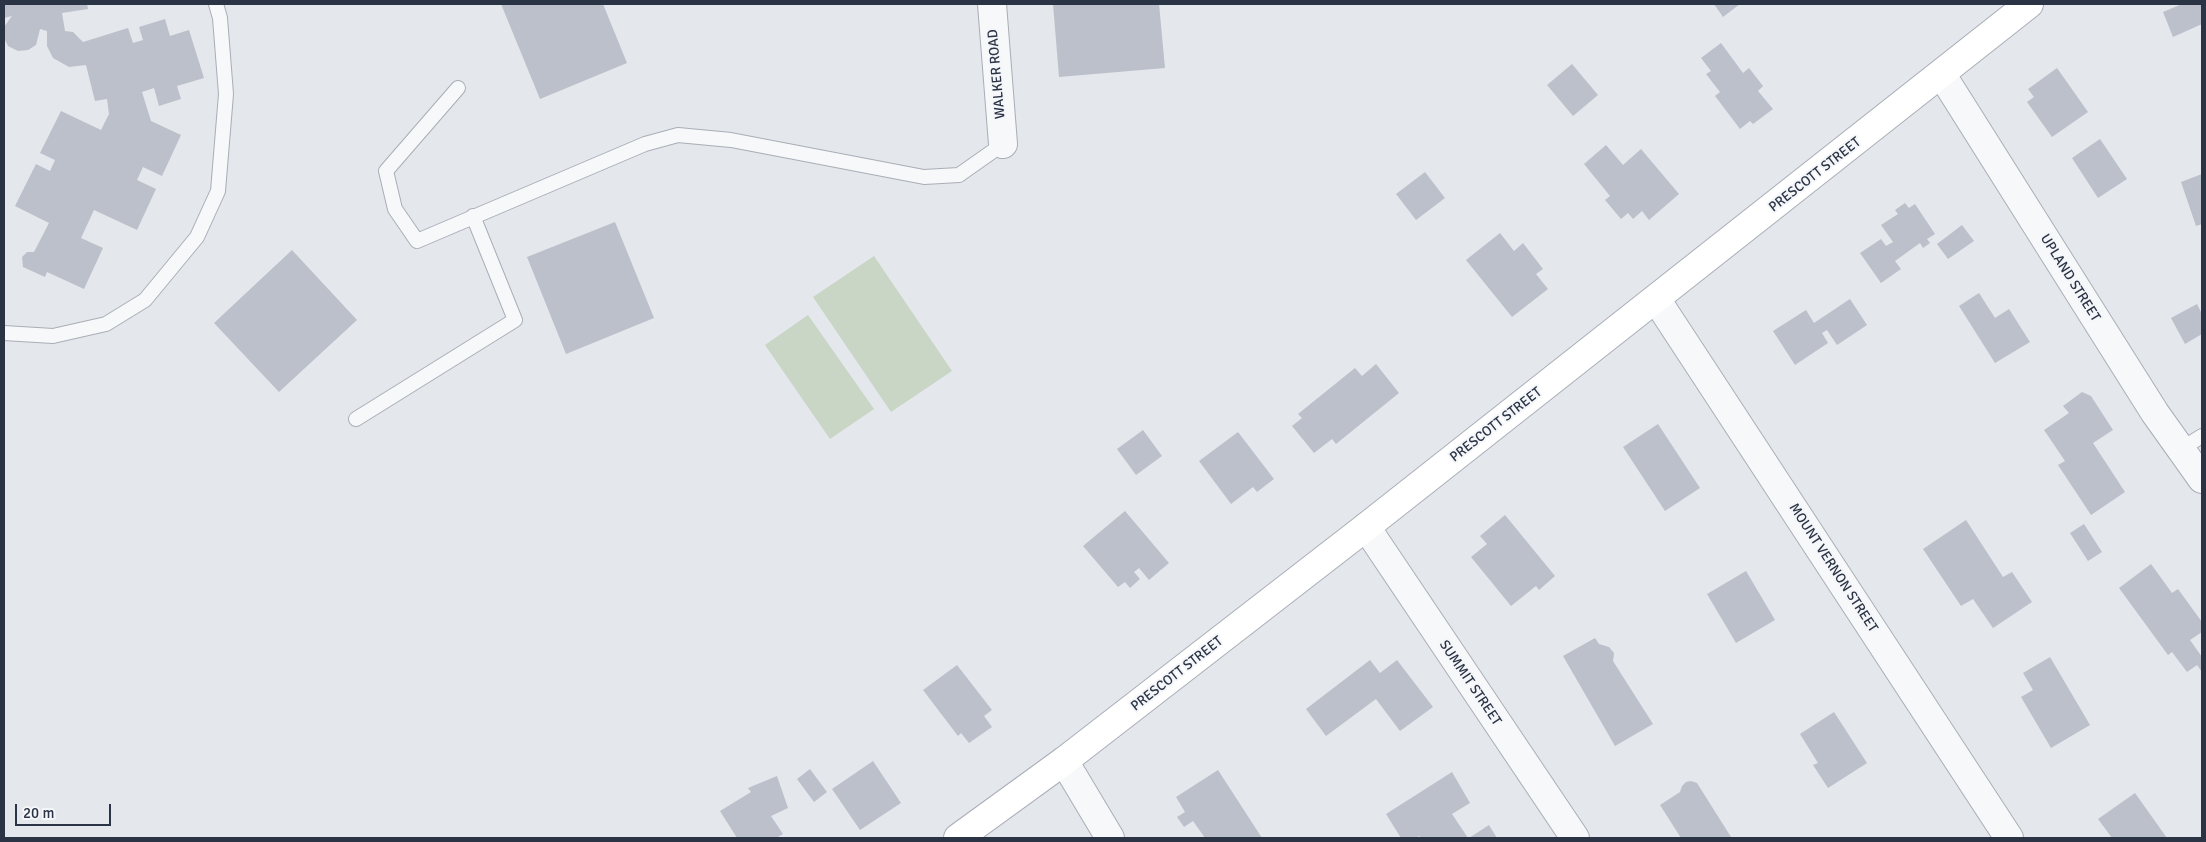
<!DOCTYPE html>
<html>
<head>
<meta charset="utf-8">
<style>
	body { margin:0 }
	#map { position:relative; width:2206px; height:842px; overflow:hidden; background:#e4e7ec; font-family:Signika,sans-serif }
	canvas { display:block }
	.frame { position:absolute; inset:0; border:5px solid #2b3445; pointer-events:none }
	.scale { position:absolute; left:15px; top:804px; width:96px; height:22px; box-sizing:border-box; border:2px solid #2b3445; border-top:0; padding-left:6px; font-size:15px; line-height:18px; white-space:nowrap; color:#2b3445; -webkit-text-stroke:4px #f4f6f9; paint-order:stroke }
</style>
</head>
<body>
<div id="map">
<canvas width="2206" height="842"></canvas>
<div class="frame"></div>
<div class="scale">20 m</div>
</div>
<script>
const context = document.querySelector('canvas').getContext('2d');
context.lineJoin = 'round';
function fillPath(path, color) { context.fillStyle = color; context.fill(path, 'evenodd'); }
const poly = rows => new Path2D(rows.map(r => 'M' + r).join(''));
function strokePath(path, color, width, dash) { context.strokeStyle = color; context.lineWidth = width; context.lineCap = dash ? 'butt' : 'round'; context.setLineDash(dash || []); context.stroke(path); }
function write(font, color, halo, rows, align = 'center') {
  context.font = font + ' Signika,sans-serif'; context.lineWidth = 4; context.setLineDash([]); context.textBaseline = 'middle'; context.strokeStyle = halo; context.fillStyle = color; for (const [text, x, y, turn = 0] of rows) {
    context.save(); context.translate(x, y); context.rotate((+turn || 0) * Math.PI / 180); context.textAlign = isNaN(turn) ? turn : align; if (halo) context.strokeText(text, 0, 0); context.fillText(text, 0, 0); context.restore();
  }
}
const green = poly([
	[874,256,952,371,891,412,813,297],
	[808,315,874,409,830,439,765,345]
]);
const building = poly([
	[4,4,87,4,88,9,62,13,65,31,73,32,83,42,128,28,133,43,143,40,139,27,165,19,170,36,189,30,204,78,177,86,181,99,159,106,154,88,142,92,151,121,181,135,162,176,143,167,137,180,156,189,137,230,94,210,81,238,103,248,84,289,47,272,45,277,23,267,22,257,27,252,34,252,49,223,15,206,36,164,50,171,55,160,40,153,61,111,101,130,109,114,107,99,95,101,86,65,69,67,53,58,47,46,47,31,40,29,36,45,28,50,18,51,8,46,4,38,4,27,12,16,4,18],
	[501,4,603,4,627,63,540,99],
	[1053,4,1159,4,1165,68,1059,77],
	[1714,4,1740,4,1723,17],
	[2182,4,2202,4,2202,24,2173,37,2163,12],
	[1721,43,1743,73,1749,68,1763,86,1758,91,1773,109,1753,124,1750,121,1740,129,1715,96,1720,92,1706,74,1711,71,1701,58],
	[1572,64,1598,95,1573,116,1547,85],
	[2057,68,2088,112,2052,137,2027,102,2034,97,2028,89],
	[2100,139,2127,179,2098,198,2072,158],
	[1606,145,1623,165,1641,149,1679,194,1649,220,1642,211,1633,219,1628,213,1621,219,1605,200,1610,196,1584,164],
	[1425,172,1445,198,1416,220,1396,194],
	[2202,174,2202,224,2196,226,2181,182],
	[1905,203,1909,208,1915,204,1935,234,1927,239,1930,243,1923,248,1920,243,1895,261,1901,269,1881,283,1860,253,1881,239,1886,246,1893,242,1881,225,1898,214,1895,210],
	[615,222,654,318,566,354,527,257],
	[1962,225,1974,241,1948,259,1937,244],
	[1500,233,1514,251,1523,243,1543,269,1536,274,1548,289,1512,317,1466,260],
	[292,250,357,320,279,392,214,323],
	[1979,293,1995,318,2009,309,2030,342,1995,363,1959,306],
	[1850,299,1867,325,1837,345,1827,330,1822,333,1828,343,1795,365,1773,331,1806,310,1814,323],
	[2197,304,2202,314,2202,334,2185,344,2171,318],
	[1376,364,1399,393,1336,444,1332,439,1314,453,1292,426,1302,418,1298,414,1355,368,1362,376],
	[2082,392,2091,396,2113,430,2093,443,2125,492,2091,515,2058,465,2065,461,2044,430,2069,413,2063,406],
	[1658,424,1700,488,1665,511,1623,447],
	[1143,430,1162,456,1136,475,1117,449],
	[1238,432,1274,479,1257,492,1253,487,1231,504,1199,461],
	[1125,511,1169,563,1149,580,1139,568,1134,572,1140,579,1130,588,1125,582,1118,587,1083,546],
	[1505,515,1555,576,1539,590,1536,586,1511,606,1471,557,1487,544,1480,536],
	[1966,520,2003,577,2012,572,2032,602,1993,628,1973,599,1961,606,1923,549],
	[2084,524,2102,552,2088,561,2070,533],
	[2151,564,2172,593,2178,589,2202,622,2202,632,2190,640,2202,657,2202,672,2197,665,2187,672,2172,652,2168,655,2119,588],
	[1746,571,1775,620,1736,643,1707,594],
	[1595,638,1599,644,1609,647,1614,653,1613,661,1653,724,1615,746,1563,656],
	[2050,657,2090,725,2051,748,2021,697,2033,690,2023,673],
	[1370,660,1380,673,1397,660,1433,707,1400,731,1376,699,1326,736,1306,709],
	[957,665,992,710,984,716,992,727,969,743,961,733,958,736,923,690],
	[1834,712,1867,763,1828,788,1813,765,1818,763,1800,734],
	[873,761,901,803,860,830,832,789],
	[810,769,827,792,814,802,797,779],
	[1218,770,1262,838,1205,838,1193,821,1184,827,1177,817,1185,812,1176,797],
	[1452,772,1470,803,1452,814,1468,838,1421,838,1419,836,1416,838,1401,838,1386,814],
	[777,776,788,808,771,816,783,834,776,838,737,838,720,811,751,792,748,788],
	[1691,781,1697,783,1731,837,1681,838,1660,805,1680,792,1682,786,1686,782],
	[2135,793,2167,838,2112,838,2098,819],
	[1489,825,1497,838,1469,838]
]);
const lane = poly([
	[458,88,386,171,395,209,417,241,645,144,678,135,731,140,924,177,959,175,1003,144],
	[4,333,53,336,106,324,145,300,197,237,218,191,226,94,220,18,216,4],
	[356,419,515,320,473,216],
	[2181,449,2202,436]
]);
const street = poly([
	[992,4,1003,144],
	[1942,75,2155,413,2202,479],
	[1656,299,2009,838],
	[1366,527,1575,838],
	[1064,761,1110,838]
]);
const secondary = poly([
	[958,838,1064,761,1366,527,2029,4]
]);
const streetNames = [
	["WALKER ROAD",997,74,-95],
	["PRESCOTT STREET",1815,175,-38],
	["UPLAND STREET",2070,278,58],
	["PRESCOTT STREET",1496,425,-38],
	["MOUNT VERNON STREET",1833,568,57],
	["PRESCOTT STREET",1177,674,-38],
	["SUMMIT STREET",1470,683,56]
];
fillPath(green, '#c9d6c5');
fillPath(building, '#bbc0ca');
strokePath(lane, '#a9aeb7', 16);
strokePath(street, '#a9aeb7', 30);
strokePath(secondary, '#a9aeb7', 30);
strokePath(lane, '#f7f8fa', 14);
strokePath(street, '#f7f8fa', 28);
strokePath(secondary, '#fff', 28);
write('14px', '#2b3445', '#f4f6f9', streetNames);
</script>
</body>
</html>
